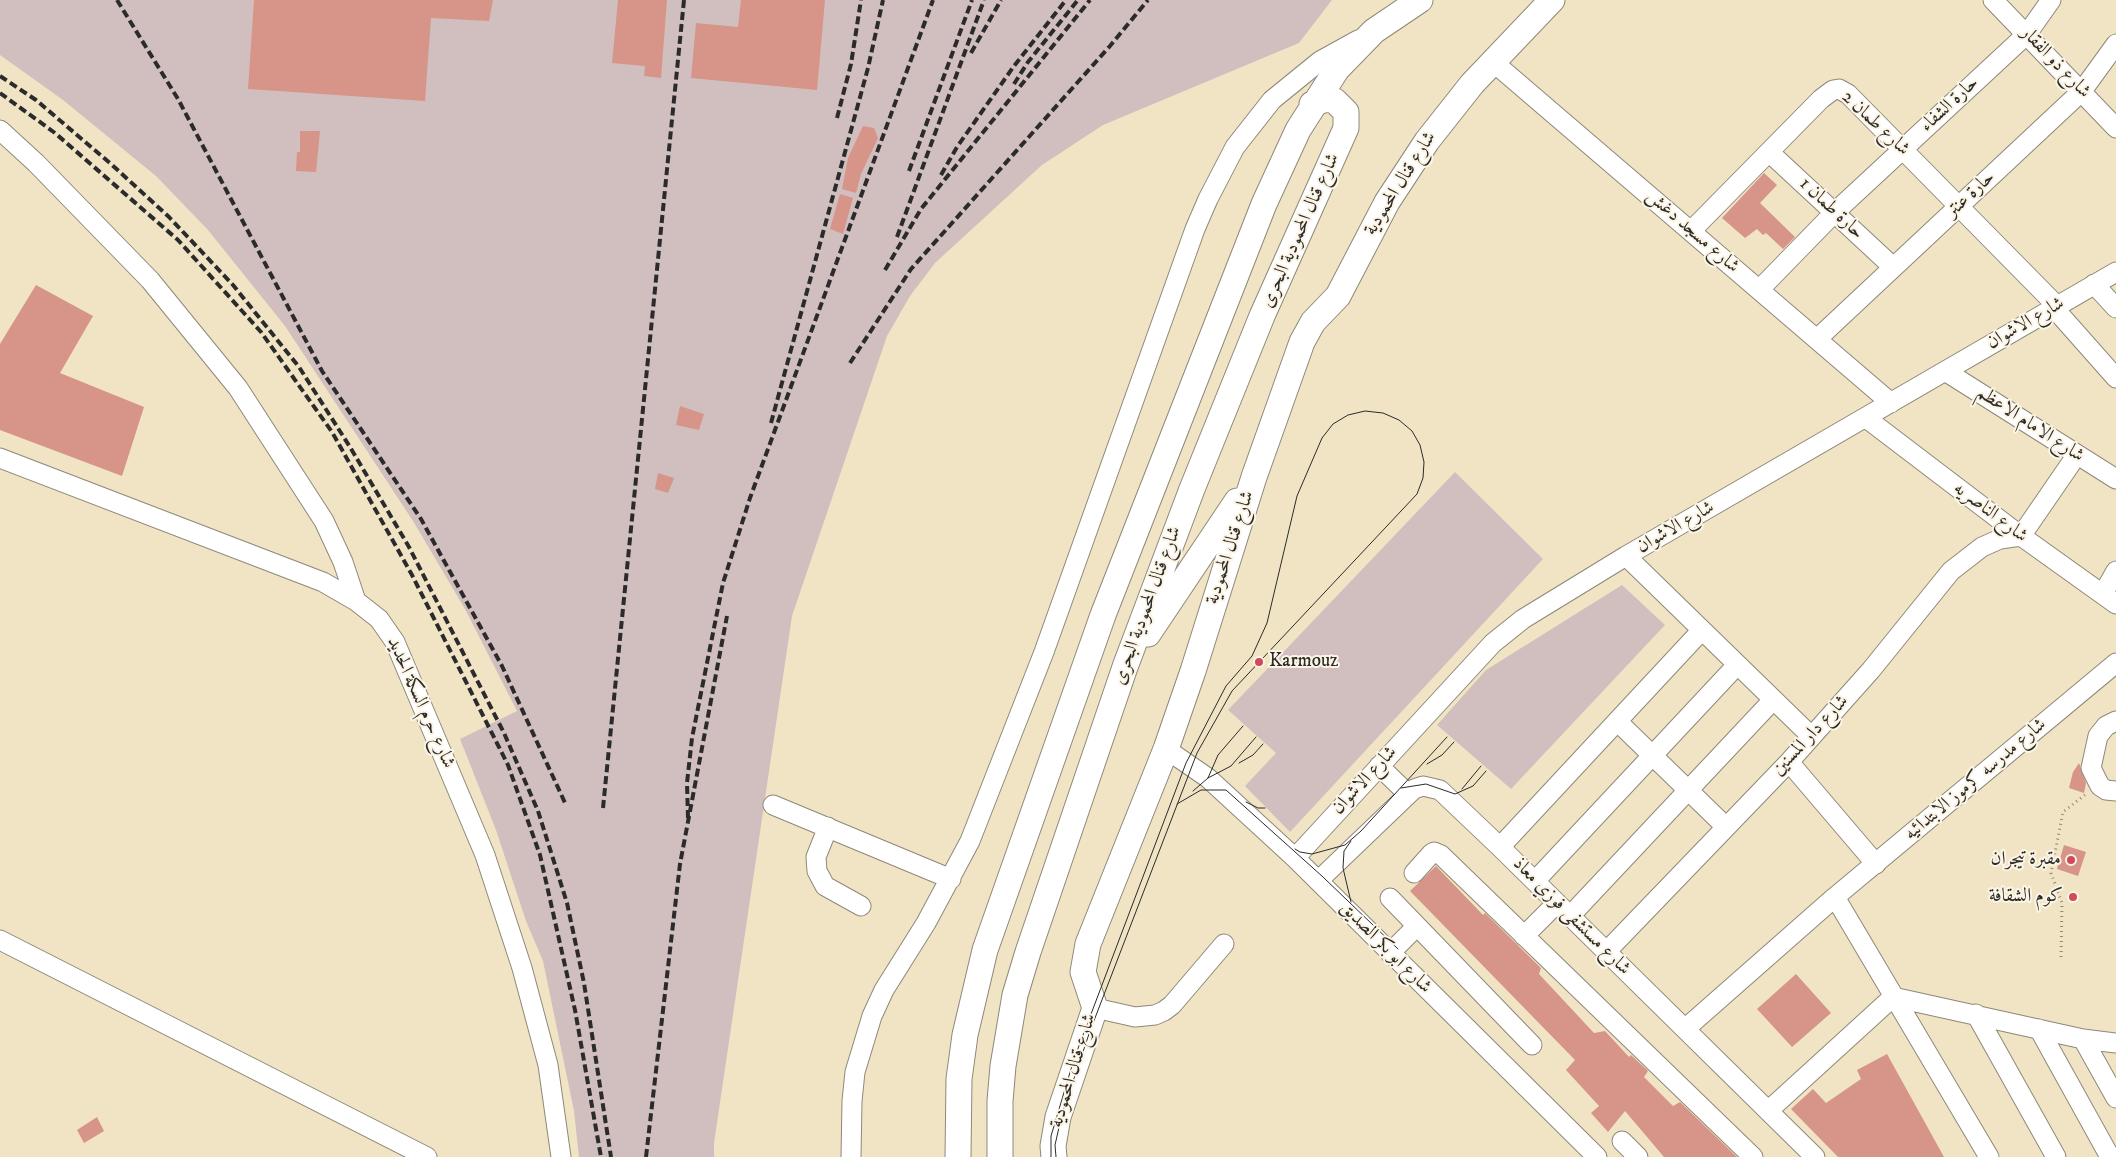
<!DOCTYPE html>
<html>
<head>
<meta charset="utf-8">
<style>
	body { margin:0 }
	canvas { display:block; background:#f0e4c5 }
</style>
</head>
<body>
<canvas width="2116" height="1157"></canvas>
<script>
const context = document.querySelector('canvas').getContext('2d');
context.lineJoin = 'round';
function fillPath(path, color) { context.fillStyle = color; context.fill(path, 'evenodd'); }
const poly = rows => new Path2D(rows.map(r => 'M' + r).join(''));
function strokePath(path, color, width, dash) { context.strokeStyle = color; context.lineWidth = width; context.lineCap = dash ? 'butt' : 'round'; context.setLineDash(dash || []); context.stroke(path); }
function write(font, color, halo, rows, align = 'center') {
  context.font = font + ' "IM FELL DW Pica",Amiri,serif'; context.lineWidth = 4; context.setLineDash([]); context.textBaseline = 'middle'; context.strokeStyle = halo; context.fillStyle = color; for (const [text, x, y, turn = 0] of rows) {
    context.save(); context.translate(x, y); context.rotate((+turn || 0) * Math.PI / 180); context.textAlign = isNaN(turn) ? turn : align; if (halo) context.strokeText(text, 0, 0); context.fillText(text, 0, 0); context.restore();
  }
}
const industrial = poly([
	[0,0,1332,0,1299,43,1103,125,1042,165,935,263,910,296,887,336,792,616,714,1143,714,1157,579,1157,574,1111,543,961,526,921,496,830,460,739,517,711,465,609,413,521,285,326,208,230,156,176,63,100,0,55],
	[1455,472,1543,559,1290,832,1245,786,1276,753,1228,710],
	[1622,585,1665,625,1511,789,1437,725,1486,670]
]);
const building = poly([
	[254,0,493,0,489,21,431,18,425,101,248,89],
	[618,0,667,0,661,78,644,76,645,66,612,63],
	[741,0,825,0,817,90,691,78,696,23,738,27],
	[863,126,874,128,878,138,861,174,856,193,842,189,848,158],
	[300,131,320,131,316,172,296,171,297,152,300,152],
	[1764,173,1777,185,1760,203,1795,237,1783,249,1766,233,1763,235,1757,229,1745,238,1722,218],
	[840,194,853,198,843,234,830,229],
	[36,285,93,316,60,373,144,407,122,476,0,430,0,344],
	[680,406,704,414,699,430,676,425],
	[658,473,674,478,668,493,655,489],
	[2079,763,2086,783,2084,793,2069,788,2073,772],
	[2064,845,2086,852,2078,876,2057,869],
	[1436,866,1483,915,1485,913,1541,968,1539,974,1594,1033,1605,1031,1629,1057,1631,1055,1648,1071,1644,1077,1673,1106,1680,1102,1737,1157,1664,1157,1625,1111,1608,1132,1591,1113,1599,1106,1566,1070,1575,1060,1410,891],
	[1796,974,1831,1013,1792,1047,1757,1009],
	[1887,1054,1944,1157,1838,1157,1791,1109,1813,1089,1826,1103,1861,1079,1857,1070],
	[97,1117,104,1131,84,1143,77,1130]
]);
const path = poly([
	[2061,957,2062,903,2051,873,2063,812,2086,794]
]);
const minor = poly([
	[1993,0,2116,128],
	[1492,61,1891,403],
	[0,130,36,163,150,280,238,388,324,521,343,562,356,601],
	[1769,152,1893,267],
	[1691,231,1821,99,1833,90,1839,89,1848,94,2057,306],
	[2094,284,2116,308],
	[1759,290,1834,213,2027,34,2051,0],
	[2054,308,2116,378],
	[1817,339,2082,91,2116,44],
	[1945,371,2116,479],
	[1866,418,2021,536,2116,604],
	[0,458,323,582,356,601,379,619,395,642,485,855,522,968,548,1065,561,1157],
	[1626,556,1811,736],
	[2103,594,2116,571],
	[1617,721,1725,826],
	[2116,721,2106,726,2098,736,2091,768,2100,786,2106,790,2116,791],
	[1166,749,1208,778,1295,858,1597,1157],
	[1789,762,1876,864],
	[1379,766,1408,794],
	[773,805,951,879],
	[828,827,816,857,817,871,825,886,861,906],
	[1500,847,1702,630],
	[1295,858,1493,643,1523,619,1626,556,2116,272],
	[1414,873,1431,854,1434,852,1441,855,1753,1157],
	[1318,881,1414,789,1423,786,1440,790,1500,847,1815,1157],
	[1535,881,1737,665],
	[1835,897,1989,1157],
	[1390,898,1532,1045],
	[1570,916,1773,700],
	[1524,936,1557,903],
	[0,940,427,1157],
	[1606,952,1789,762,1871,670,1951,571,1982,547,2000,539,2021,536,2076,456],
	[1390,953,1417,926],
	[1095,1008,1135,1017,1155,1015,1164,1011,1172,1005,1224,944],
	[1976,1014,2056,1157],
	[1685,1029,1835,897,2116,663],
	[2039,1029,2110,1157],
	[2083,1039,2116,1098],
	[1768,1111,1893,997,2083,1039,2116,1043],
	[1622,1141,1638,1157],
	[851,1157,852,1101,855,1072,872,1016,884,990,926,923,970,841,1044,652,1195,229,1208,199,1235,147,1272,100,1320,61,1358,40]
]);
const major = poly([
	[1148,634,1237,501],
	[958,1157,959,1079,965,1035,985,950,1103,615,1264,204,1298,130,1337,69,1374,31,1420,0],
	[1000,1157,1000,1101,1003,1066,1015,995,1028,952,1125,667,1192,489,1262,316,1346,128,1346,112,1335,101,1327,99,1312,104],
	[1054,1157,1053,1146,1058,1117,1095,1008,1083,972,1088,944,1166,749,1193,671,1254,477,1302,342,1313,322,1338,296,1387,202,1427,141,1472,84,1552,0]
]);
const tram = poly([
	[1239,763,1253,755,1263,744],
	[1427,764,1442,755,1454,742],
	[1208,778,1231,766,1256,737],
	[1401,788,1426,784,1455,794,1473,786,1486,771],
	[1462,789,1481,766],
	[1193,791,1208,778,1218,755,1243,726],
	[1246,802,1258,808,1265,808],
	[1177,804,1201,790,1226,790,1323,877,1398,949],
	[1351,841,1344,851,1343,868,1351,902],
	[1295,849,1300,852,1312,854,1345,845,1361,831,1447,737],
	[1051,1157,1051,1136,1074,1059,1186,763,1226,686,1252,656,1267,623,1297,496,1322,438,1333,424,1348,415,1365,411,1383,413,1399,420,1412,431,1420,445,1424,462,1423,478,1417,494,1232,691,1197,753,1090,1031,1062,1114,1055,1145,1056,1157]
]);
const rail = poly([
	[117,0,178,99,322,371,421,519,502,666,566,805],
	[971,53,1001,0],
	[0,76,36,100,111,164,169,217,233,285,299,367,350,447,409,547,504,733,538,811,567,903,584,983,611,1157],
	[1014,84,1028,62,1078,0],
	[0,93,55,133,178,240,261,332,332,432,412,575,508,765,540,855,575,1010,601,1157],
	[837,118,851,64,861,0],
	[909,171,972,0],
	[941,175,957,147,1014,66,1066,0],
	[897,237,984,0],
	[885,270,921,209,1090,0],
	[850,363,911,269,1110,46,1148,0],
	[771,423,868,68,883,0],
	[603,808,684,0],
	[688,818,687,783,692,738,723,583,750,498,933,0],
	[646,1157,680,864,727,616]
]);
const markers = [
	[1259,662,5,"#d1495b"],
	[2071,860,5,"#d1495b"],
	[2073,897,5,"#d1495b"]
];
const streetNames = [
	["شارع ذو الفقار",2055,63,46],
	["حارة الشفاء",1950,105,-43],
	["شارع طمان 2",1875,124,43],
	["شارع قنال المحمودية",1401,184,-58],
	["حارة عنتر",1971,195,-43],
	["حارة طمان 1",1831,209,43],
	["شارع قنال المحمودية البحرى",1301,231,-66],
	["شارع مسجد دغش",1692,232,41],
	["شارع الاشوان",2026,324,-30],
	["شارع الامام الاعظم",2030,425,33],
	["شارع الناصريه",1990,513,37],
	["شارع الاشوان",1676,528,-30],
	["شارع قنال المحمودية",1231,548,-72],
	["شارع قنال المحمودية البحرى",1148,606,-70],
	["شارع حرم السكة الحديد",420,703,66],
	["شارع دار المسنين",1811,736,-47],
	["شارع مدرسه كرموز الابتدائيه",1976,780,-40],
	["شارع الاشوان",1365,781,-47],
	["شارع مستشفى فوزي معاذ",1571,917,45],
	["شارع ابو بكر الصديق",1385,948,45],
	["شارع قنال المحمودية",1074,1071,-73]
];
const poiNames = [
	["Karmouz",1269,662,"left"],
	["مقبرة تيجران",2061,860],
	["كوم الشقافة",2063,897]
];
fillPath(industrial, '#d1bfbf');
fillPath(building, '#d79488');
strokePath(minor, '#8e8878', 21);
strokePath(major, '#8e8878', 27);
strokePath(path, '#8e8878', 3, [1, 4]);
strokePath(minor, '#fff', 19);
strokePath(major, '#fff', 25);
strokePath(tram, '#2b2b2b', 1);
strokePath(rail, '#2b2b2b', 4, [8, 4]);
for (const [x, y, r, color] of markers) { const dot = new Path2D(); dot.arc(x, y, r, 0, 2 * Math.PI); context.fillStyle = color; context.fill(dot); strokePath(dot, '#fcf5e5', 2); }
write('19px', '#2b2b2b', '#fcf5e5', streetNames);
write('19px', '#2b2b2b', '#fcf5e5', poiNames, 'right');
</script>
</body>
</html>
